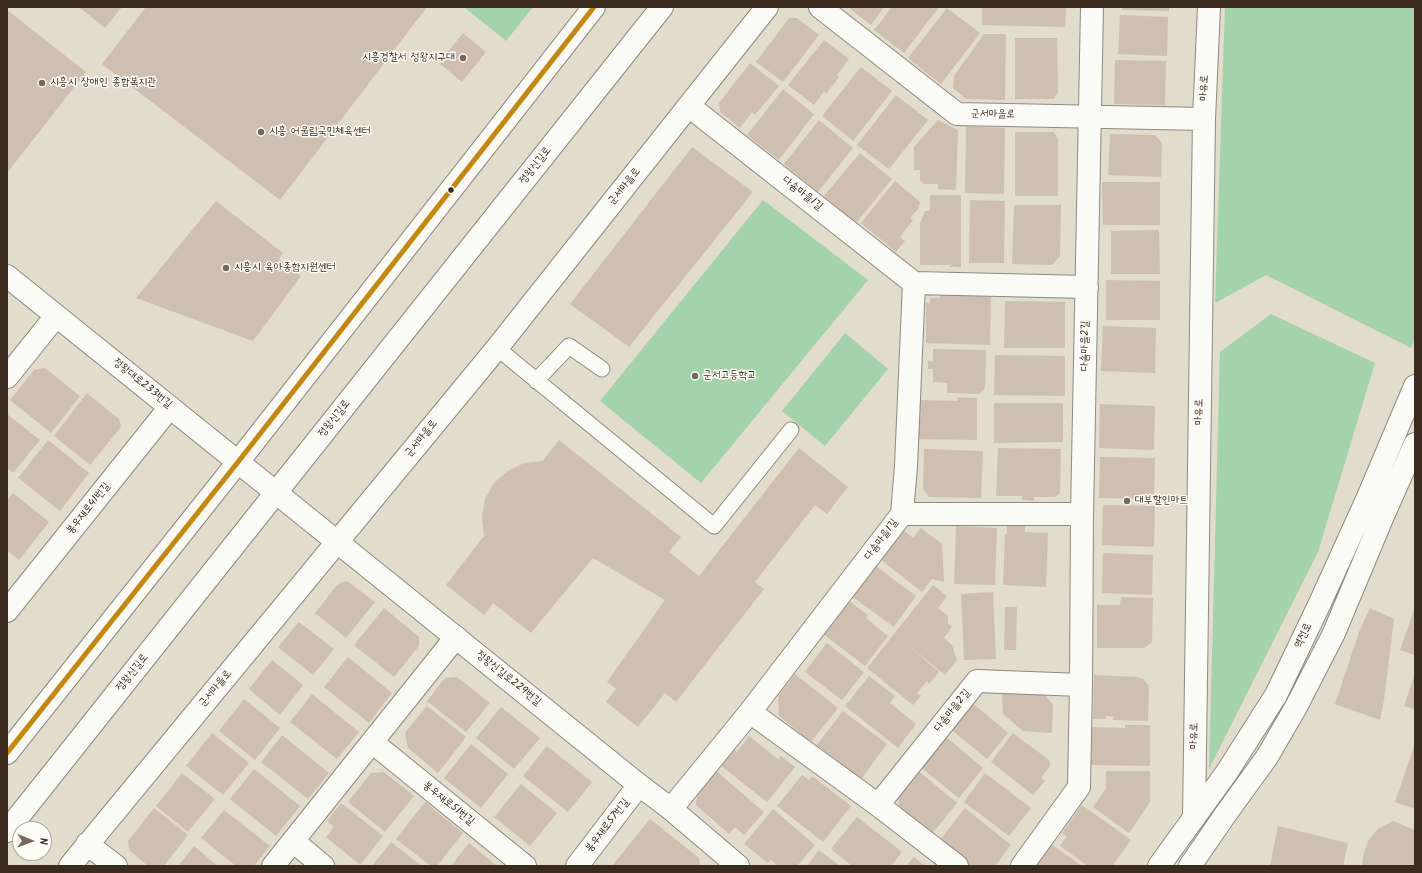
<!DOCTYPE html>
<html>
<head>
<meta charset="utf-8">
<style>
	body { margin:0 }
	#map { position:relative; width:1422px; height:873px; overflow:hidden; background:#e1dccb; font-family:Kalam,sans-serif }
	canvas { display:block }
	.frame { position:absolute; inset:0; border:8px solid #3b2a1e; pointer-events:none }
	.north { position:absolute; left:12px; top:821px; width:40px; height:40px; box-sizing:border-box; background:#fdfcf7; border:1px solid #afa8a0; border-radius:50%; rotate:91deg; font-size:11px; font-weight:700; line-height:16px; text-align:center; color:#3b2a1e }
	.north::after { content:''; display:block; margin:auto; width:14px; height:18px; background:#75685b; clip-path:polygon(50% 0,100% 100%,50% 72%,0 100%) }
</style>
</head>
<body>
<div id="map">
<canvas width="1422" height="873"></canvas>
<div class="frame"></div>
<div class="north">N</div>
</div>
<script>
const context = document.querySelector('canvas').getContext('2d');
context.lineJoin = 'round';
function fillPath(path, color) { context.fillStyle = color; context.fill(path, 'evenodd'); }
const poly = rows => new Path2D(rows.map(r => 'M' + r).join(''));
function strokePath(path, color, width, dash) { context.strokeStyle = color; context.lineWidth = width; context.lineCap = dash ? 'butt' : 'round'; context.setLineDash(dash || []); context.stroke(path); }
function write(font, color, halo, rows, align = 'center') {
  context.font = font + ' Kalam,"Poor Story",sans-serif'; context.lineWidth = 3; context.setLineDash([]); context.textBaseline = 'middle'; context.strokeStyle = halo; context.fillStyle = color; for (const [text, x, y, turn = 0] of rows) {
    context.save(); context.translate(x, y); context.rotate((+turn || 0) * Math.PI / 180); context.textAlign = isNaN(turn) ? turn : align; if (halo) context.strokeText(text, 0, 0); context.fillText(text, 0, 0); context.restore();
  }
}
const green = poly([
	[464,7,533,7,506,41],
	[1225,7,1415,7,1415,339,1411,348,1266,275,1215,303],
	[763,200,868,280,701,483,600,401],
	[1271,314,1375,363,1318,552,1209,769,1220,352],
	[845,333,888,369,825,446,782,411]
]);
const building = poly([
	[79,7,122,7,105,28],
	[146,7,427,7,280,200,102,64],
	[848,7,884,7,871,25],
	[892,7,939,7,904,53,874,30],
	[982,7,1066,7,1065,27,982,25],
	[1122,7,1169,7,1169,11,1122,10],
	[947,8,980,33,941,84,908,58],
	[7,10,86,72,7,173],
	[1120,15,1168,17,1167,56,1118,54],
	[789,18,797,18,819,35,783,82,756,62],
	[463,33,486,52,462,82,439,63],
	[984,34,1006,34,1005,100,966,99,953,88,954,76],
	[1015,38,1057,38,1058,93,1053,99,1015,99],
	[824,40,849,59,837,75,839,77,826,94,824,91,814,105,788,85],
	[1115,60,1166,61,1165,105,1114,104],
	[750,63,779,86,755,115,752,112,740,128,720,112,719,103],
	[861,67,892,91,853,141,822,116],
	[783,89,814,114,779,160,747,135],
	[896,95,928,120,889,169,857,145],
	[819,120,853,148,818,192,784,164],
	[938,120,958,130,956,190,938,189,938,184,924,184,920,180,920,170,914,170,914,147],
	[966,126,1005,128,1004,194,965,193],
	[1015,132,1054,132,1058,139,1058,196,1015,196],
	[1110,134,1155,135,1162,143,1161,177,1108,175],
	[692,147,753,192,629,347,570,304],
	[860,153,892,179,856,223,824,196],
	[895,181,920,202,918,209,910,218,913,220,900,237,905,241,896,252,861,223],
	[1102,182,1160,182,1160,225,1103,225],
	[930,195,961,195,961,267,950,267,950,265,920,265,920,223,925,211,930,211],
	[970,200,1005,201,1004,263,969,263],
	[216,201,283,253,279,259,301,276,253,341,136,298],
	[1014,205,1061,205,1060,256,1052,265,1012,264],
	[1159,230,1160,274,1111,274,1111,231],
	[1106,280,1160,281,1160,320,1106,320],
	[940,294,991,295,990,345,926,343,926,303,930,303,930,298,940,298],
	[1005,301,1065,302,1065,348,1004,348],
	[1103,326,1156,328,1155,373,1101,371],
	[933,349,986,350,985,388,979,394,947,393,947,383,933,382,933,369,928,369,928,361,933,362],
	[995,355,1065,356,1065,396,994,395],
	[45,368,80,396,51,433,10,400,34,370],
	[87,393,119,419,121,427,90,465,54,436],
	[957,397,977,398,977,440,918,439,920,400,958,401],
	[994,403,1063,403,1063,442,994,443],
	[1100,404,1155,406,1154,450,1099,448],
	[7,414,40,440,13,473,7,468],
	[48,440,89,473,60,511,18,478],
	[559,440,681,537,669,552,699,576,799,448,848,487,827,514,815,505,755,582,764,589,676,702,665,693,638,727,606,702,616,689,607,682,665,600,593,558,531,633,493,603,484,615,446,585,484,536,482,517,485,499,494,483,508,471,524,463,543,461],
	[998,448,1061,449,1060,493,1055,497,1034,497,1034,501,1022,500,1022,496,996,496],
	[924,449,983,451,981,498,929,497,923,489],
	[1100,457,1155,458,1154,499,1099,498],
	[13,493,49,522,19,560,7,550,7,500],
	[1103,505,1155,506,1154,547,1102,545],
	[1007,525,1025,525,1025,532,1048,533,1046,587,1003,585,1005,534,1007,534],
	[956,526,997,528,995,585,954,584],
	[921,528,942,544,944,582,932,579,922,592,880,559,903,530,913,538],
	[1103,553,1153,555,1152,595,1102,593],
	[873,564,916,596,894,627,850,595],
	[347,581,375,602,346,638,315,613,337,585,342,582],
	[933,585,947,596,938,608,948,616,948,624,952,627,944,638,952,645,957,660,945,675,907,644,939,672,929,684,927,681,917,693,921,696,913,705,867,668],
	[993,592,996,659,964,660,961,594],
	[1121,597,1153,598,1152,642,1144,648,1097,648,1097,605,1120,605],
	[849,601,868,615,866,618,888,636,865,666,819,631],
	[1005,607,1017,607,1016,650,1004,650],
	[1415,607,1415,655,1400,650],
	[384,608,419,637,419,646,394,677,354,645],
	[1370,608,1394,619,1384,700,1380,720,1335,704,1359,632],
	[299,622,334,649,313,675,278,647],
	[827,643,864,672,842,700,805,672],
	[348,657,392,693,369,723,324,687],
	[272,660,303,685,280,715,249,689],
	[795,674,838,708,811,742,779,716,778,696],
	[1415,674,1415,709,1404,706],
	[1094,675,1137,677,1143,679,1149,686,1148,721,1113,720,1114,717,1106,716,1106,719,1093,719],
	[869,676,895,696,890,703,916,724,898,748,845,706],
	[457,677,490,703,466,732,427,701,445,678],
	[1042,691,1053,705,1052,733,1023,731,1003,714,1002,692],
	[312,694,359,732,337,759,290,722],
	[244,699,280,728,255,760,219,731],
	[970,701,1008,733,987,759,949,728],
	[427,706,466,737,438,773,408,748,405,733],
	[501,707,540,738,514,769,476,738],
	[843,711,887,744,861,779,817,745],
	[1125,725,1150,725,1150,766,1091,765,1092,727,1125,728],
	[212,733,249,763,223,795,186,766],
	[1013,733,1049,760,1050,766,1041,778,1045,781,1033,795,991,762],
	[282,735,329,773,308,799,261,762],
	[944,735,983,768,959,798,919,766],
	[749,736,778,759,781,756,795,767,767,802,720,765,733,749,737,752],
	[1415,743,1415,809,1395,802],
	[471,744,508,774,481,808,444,778],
	[547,746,592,782,568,812,523,776],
	[254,769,300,806,276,836,230,799],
	[916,769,957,803,932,834,899,806,898,791],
	[715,770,764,812,744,835,735,827,729,834,696,805,698,790],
	[1106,771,1150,771,1150,802,1129,833,1093,807,1106,788],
	[384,772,414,796,385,832,348,802,371,773],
	[182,773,215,799,188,832,156,806],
	[985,773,1031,808,1009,836,964,802],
	[802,775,809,780,812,776,851,806,823,842,777,806],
	[521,784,557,813,530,846,494,817],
	[425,802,463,833,437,866,431,866,396,839],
	[341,803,383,836,360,865,326,837,334,827,327,821],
	[1082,805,1131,840,1112,866,1088,866,1060,846,1067,836,1062,833],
	[154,808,188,835,164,866,148,866,129,850,128,841],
	[965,808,1011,845,995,866,971,866,939,841],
	[773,809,815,845,797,866,778,866,771,860,768,863,744,844],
	[224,810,270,846,254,866,236,866,201,838],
	[857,817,902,852,891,866,852,866,831,849],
	[650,819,699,858,700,866,612,866],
	[1393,821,1415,830,1415,866,1362,866,1363,856,1368,841,1378,829],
	[1278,826,1348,843,1343,866,1270,866],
	[391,842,422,866,372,866],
	[469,843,497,866,451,866],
	[1051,844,1082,866,1036,866],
	[194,846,218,866,178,866],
	[819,850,840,866,807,866],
	[914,857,925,866,906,866]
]);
const lane = poly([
	[497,348,714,526,791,430],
	[536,381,569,346,602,369]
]);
const street = poly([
	[820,7,957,114,1204,119],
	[914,283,1087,287],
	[7,377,56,316],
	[902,514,1082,514],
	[7,611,170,407],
	[750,712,878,805,957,866],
	[372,742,525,866],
	[878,805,977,681,1081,685],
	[671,809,750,712,902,514,906,466,914,283,689,106],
	[1194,818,1204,119,1209,7],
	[293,841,323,866],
	[87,844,116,866],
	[70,866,497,348,767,7],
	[273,866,456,637],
	[577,866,639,785],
	[1022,866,1079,787,1081,685,1082,514,1092,7]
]);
const secondary = poly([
	[7,276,639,785,671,809,738,866],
	[7,753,238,462,594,7],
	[7,831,662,7],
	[1159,866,1227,772,1276,695,1320,603,1368,497,1415,386],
	[1190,866,1225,815,1267,757,1296,707,1334,633,1383,516,1415,444]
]);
const bus1 = poly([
	[7,753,238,462,594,7]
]);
const markers = [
	[463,58,4,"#75685b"],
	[42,83,4,"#75685b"],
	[261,132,4,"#75685b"],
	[451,190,3.5,"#3b2a1e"],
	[226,268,4,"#75685b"],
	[695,376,4,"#75685b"],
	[1127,501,4,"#75685b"]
];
const poiNames = [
	["시흥경찰서 정왕지구대",455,58,"right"],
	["시흥시 장애인 종합복지관",50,83],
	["시흥 어울림국민체육센터",269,132],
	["시흥시 육아종합지원센터",234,268],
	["군서고등학교",703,376],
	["대부할인마트",1135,501]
];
const streetNames = [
	["마유로",1205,88,-87],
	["군서마을로",993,115,1],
	["정왕신길로",536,166,-52],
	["군서마을로",625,187,-51],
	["다솜마을1길",802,194,38],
	["다솜마을2길",1086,346,-89],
	["정왕대로233번길",142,384,39],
	["마유로",1200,412,-89],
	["정왕신길로",335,419,-52],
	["군서마을로",422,439,-51],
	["봉우재로41번길",89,509,-51],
	["다솜마을1길",882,540,-53],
	["역전로",1304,636,-64],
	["정왕신길로",133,673,-52],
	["정왕신길로229번길",508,679,39],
	["군서마을로",216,689,-50],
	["다솜마을2길",953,711,-51],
	["마유로",1195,736,-89],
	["봉우재로51번길",448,804,39],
	["봉우재로57번길",608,826,-52]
];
fillPath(green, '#a3d2ab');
fillPath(building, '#cfbfb0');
strokePath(lane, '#8e8a7f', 17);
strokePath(street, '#8e8a7f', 24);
strokePath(secondary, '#8e8a7f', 24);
strokePath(lane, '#fafaf7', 15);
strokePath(street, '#fafaf7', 22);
strokePath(secondary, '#fafaf7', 22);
strokePath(bus1, '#c88708', 5);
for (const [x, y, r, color] of markers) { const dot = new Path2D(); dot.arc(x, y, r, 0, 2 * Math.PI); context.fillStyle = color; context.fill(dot); strokePath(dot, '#fdfcf7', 1.5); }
write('11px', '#3b2a1e', '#fdfcf7', poiNames, 'left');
write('11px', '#3b2a1e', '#fdfcf7', streetNames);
</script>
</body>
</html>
